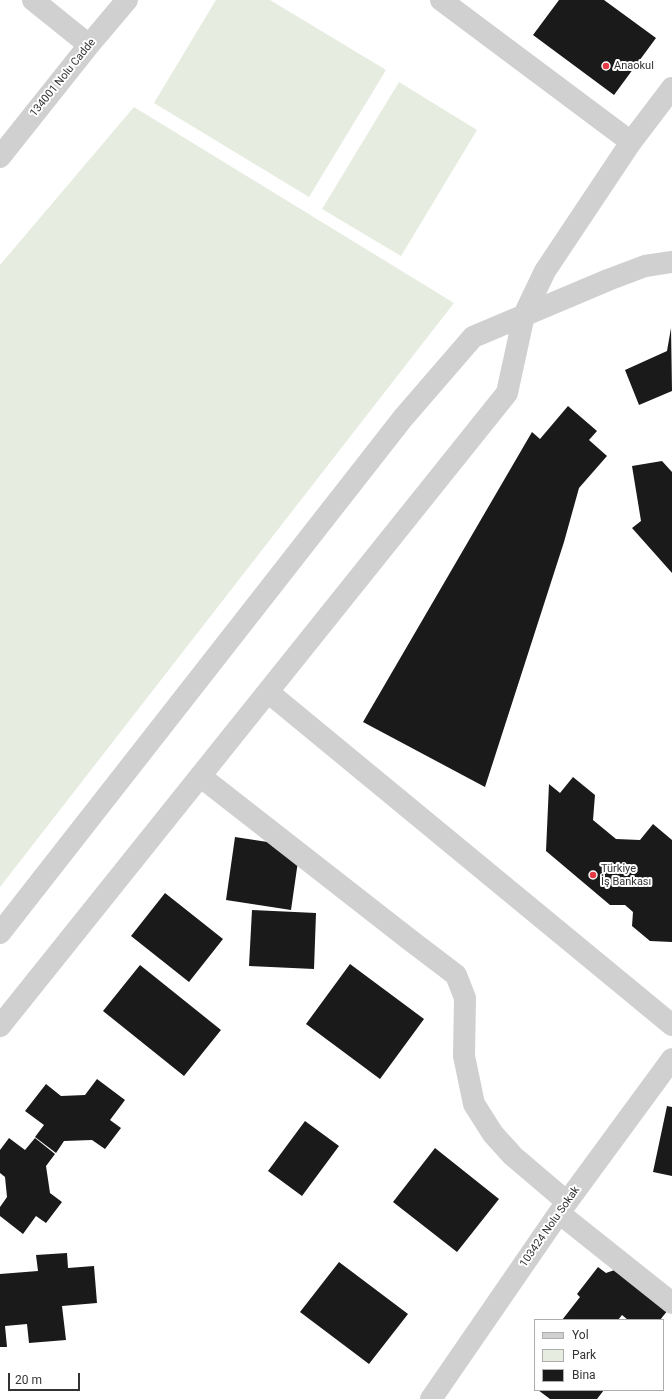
<!DOCTYPE html>
<html>
<head>
<meta charset="utf-8">
<style>
	body { margin:0 }
	#map { position:relative; width:672px; height:1399px; overflow:hidden; background:#fff; font-family:Roboto,sans-serif }
	canvas { display:block }
	.legend { position:absolute; left:534px; top:1319px; width:130px; height:72px; box-sizing:border-box; background:#fff; border:1px solid #adadad; margin:0; padding:5px 7px; list-style:none; font-size:12px; color:#333 }
	.legend li { display:flex; align-items:center; gap:8px; height:20px }
	.legend b { width:20px; border:1px solid #adadad }
	.scale { position:absolute; left:8px; top:1373px; width:72px; height:18px; box-sizing:border-box; border:2px solid #333; border-top:0; padding-left:5px; font-size:12px; line-height:14px; white-space:nowrap; color:#333; -webkit-text-stroke:3px #fff; paint-order:stroke }
</style>
</head>
<body>
<div id="map">
<canvas width="672" height="1399"></canvas>
<ul class="legend">
<li><b style="height:5px;background:#d0d0d0"></b>Yol</li>
<li><b style="height:11px;background:#e6ecdf"></b>Park</li>
<li><b style="height:11px;background:#1a1a1a"></b>Bina</li>
</ul>
<div class="scale">20 m</div>
</div>
<script>
const context = document.querySelector('canvas').getContext('2d');
context.lineJoin = 'round';
function fillPath(path, color) { context.fillStyle = color; context.fill(path, 'evenodd'); }
const poly = rows => new Path2D(rows.map(r => 'M' + r).join(''));
function strokePath(path, color, width, dash) { context.strokeStyle = color; context.lineWidth = width; context.lineCap = dash ? 'butt' : 'round'; context.setLineDash(dash || []); context.stroke(path); }
function write(font, color, halo, rows, align = 'center') {
  context.font = font + ' Roboto,sans-serif'; context.lineWidth = 4; context.setLineDash([]); context.textBaseline = 'middle'; context.strokeStyle = halo; context.fillStyle = color; for (const [text, x, y, turn = 0] of rows) {
    context.save(); context.translate(x, y); context.rotate((+turn || 0) * Math.PI / 180); context.textAlign = isNaN(turn) ? turn : align; if (halo) context.strokeText(text, 0, 0); context.fillText(text, 0, 0); context.restore();
  }
}
const green = poly([
	[216,0,270,0,386,70,309,197,154,103],
	[399,82,477,130,401,256,322,209],
	[134,107,454,303,0,887,0,265]
]);
const building = poly([
	[559,0,604,0,656,38,614,95,533,35],
	[671,328,672,391,639,405,625,370,667,351],
	[568,406,597,431,589,440,607,456,579,488,564,542,485,787,363,722,532,432,540,439],
	[662,461,672,472,672,573,632,528,641,521,632,466],
	[573,777,595,795,593,820,616,839,640,840,653,824,672,840,672,942,650,941,632,926,633,912,625,905,610,905,546,851,549,784,560,793],
	[235,837,300,847,291,910,226,900],
	[165,893,223,939,189,982,131,936],
	[252,910,316,913,314,969,249,966],
	[350,964,424,1019,380,1079,306,1024],
	[140,965,221,1030,184,1076,103,1011],
	[97,1079,125,1100,110,1120,121,1128,105,1149,92,1140,64,1141,56,1153,35,1137,44,1125,25,1111,46,1084,61,1096,85,1095],
	[667,1106,672,1107,672,1176,653,1172],
	[305,1121,339,1146,302,1196,268,1171],
	[9,1138,25,1150,35,1138,55,1154,46,1166,50,1193,62,1202,46,1223,36,1216,23,1234,0,1216,0,1207,7,1197,5,1177,0,1173,0,1150],
	[435,1148,499,1199,457,1252,393,1202],
	[67,1253,68,1268,94,1266,97,1303,62,1306,66,1340,29,1343,27,1324,5,1326,7,1347,0,1347,0,1274,38,1271,36,1255],
	[339,1262,408,1314,369,1364,300,1312],
	[626,1266,672,1305,660,1320,645,1320,644,1319,643,1320,628,1320,622,1315,618,1320,562,1320,580,1297,577,1294,598,1267,606,1273],
	[538,1390,604,1390,597,1399,550,1399]
]);
const street = poly([
	[33,0,89,45],
	[441,0,631,142],
	[0,157,89,45,127,0],
	[268,692,672,1025],
	[200,776,410,940,456,975,465,998,464,1056,474,1104,493,1134,513,1156,567,1202],
	[0,933,403,418,473,337,608,280,645,266,672,262],
	[0,1026,507,393,524,315,545,271,631,142,672,88],
	[559,1213,672,1303],
	[431,1399,559,1213,672,1059]
]);
const markers = [
	[606,66,4,"#e63946"],
	[593,875,4,"#e63946"]
];
const poiNames = [
	["Anaokul",614,66],
	["Türkiye",601,869],
	["İş Bankası",601,882]
];
const streetNames = [
	["134001 Nolu Cadde",63,78,-51],
	["103424 Nolu Sokak",550,1227,-55]
];
fillPath(green, '#e6ecdf');
fillPath(building, '#1a1a1a');
strokePath(street, '#d0d0d0', 22);
for (const [x, y, r, color] of markers) { const dot = new Path2D(); dot.arc(x, y, r, 0, 2 * Math.PI); context.fillStyle = color; context.fill(dot); strokePath(dot, '#fff', 1.5); }
write('11px', '#333', '#fff', poiNames, 'left');
write('11px', '#333', '#fff', streetNames);
</script>
</body>
</html>
